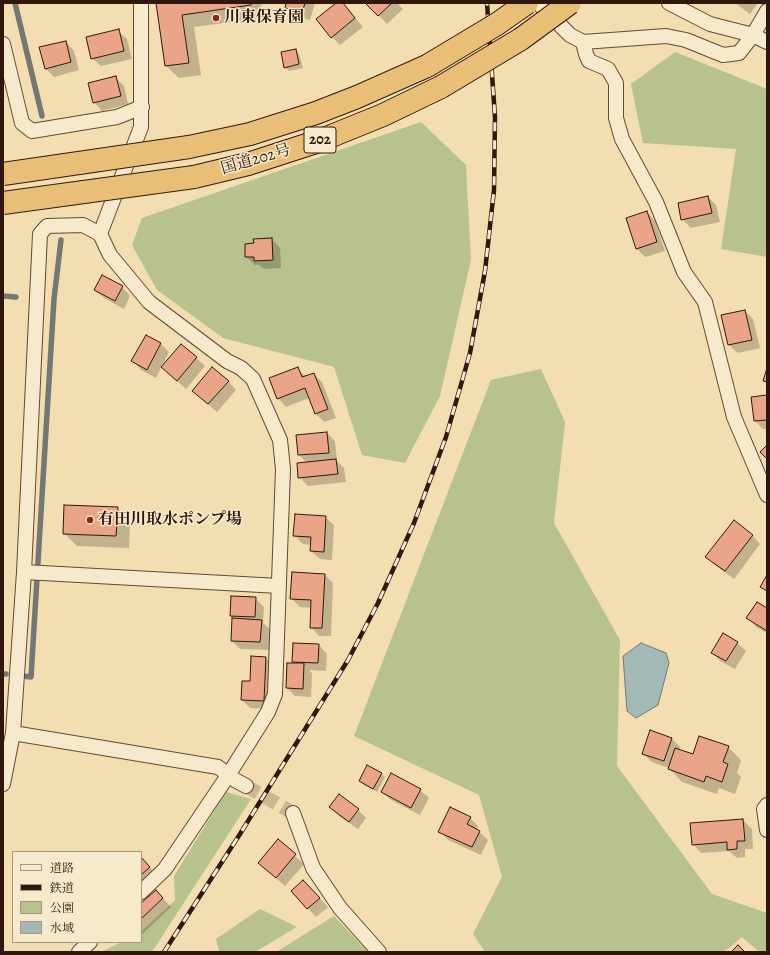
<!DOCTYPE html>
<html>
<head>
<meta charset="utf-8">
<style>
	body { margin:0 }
	#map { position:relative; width:770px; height:955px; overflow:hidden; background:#f2deb0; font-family:Alegreya,"Noto Serif JP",serif }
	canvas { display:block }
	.frame { position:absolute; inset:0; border:4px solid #2f170d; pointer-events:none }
	.legend { position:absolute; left:12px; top:851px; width:130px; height:92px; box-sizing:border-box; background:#f7eacc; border:1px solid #a79680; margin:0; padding:5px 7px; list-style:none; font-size:12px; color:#2f170d }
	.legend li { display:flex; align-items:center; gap:8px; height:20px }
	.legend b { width:20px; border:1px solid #a79680 }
</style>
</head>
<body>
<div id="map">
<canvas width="770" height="955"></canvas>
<div class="frame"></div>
<ul class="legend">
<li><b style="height:5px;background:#f7eacc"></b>道路</li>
<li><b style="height:5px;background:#2f170d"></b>鉄道</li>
<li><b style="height:11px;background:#b8c28d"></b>公園</li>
<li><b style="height:11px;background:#a2b9b8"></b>水域</li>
</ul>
</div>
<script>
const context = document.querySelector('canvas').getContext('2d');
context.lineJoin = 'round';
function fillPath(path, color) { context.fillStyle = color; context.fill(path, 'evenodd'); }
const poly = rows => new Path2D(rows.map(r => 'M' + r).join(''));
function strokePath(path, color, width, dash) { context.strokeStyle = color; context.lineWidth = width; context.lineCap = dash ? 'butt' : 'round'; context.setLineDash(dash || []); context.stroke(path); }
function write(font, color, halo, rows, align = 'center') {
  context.font = font + ' Alegreya,"Noto Serif JP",serif'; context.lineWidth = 3; context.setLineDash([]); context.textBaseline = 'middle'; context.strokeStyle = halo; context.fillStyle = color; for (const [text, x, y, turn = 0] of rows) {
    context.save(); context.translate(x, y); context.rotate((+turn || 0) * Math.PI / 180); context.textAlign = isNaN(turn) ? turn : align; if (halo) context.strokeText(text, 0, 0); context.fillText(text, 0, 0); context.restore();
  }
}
const green = poly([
	[675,52,767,89,767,257,721,249,736,149,643,143,631,84],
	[421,122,466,165,471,260,440,396,405,463,362,455,334,367,223,338,157,290,132,245,142,218],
	[541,369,565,422,554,523,620,640,617,766,712,894,767,913,767,952,758,952,758,951,742,937,724,952,485,952,473,934,502,877,479,795,354,736,491,380],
	[226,792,251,799,152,952,101,952,122,942,141,942,141,932,175,900,174,876],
	[260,909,297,927,255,952,219,952,216,939],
	[334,916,368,952,276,952]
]);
const water = poly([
	[641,643,666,653,669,663,658,705,636,718,627,711,623,656,641,643]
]);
const shadow = poly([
	[157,3,261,3,263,18,194,27,201,75,179,78,166,66],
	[287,3,315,3,310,20,294,16,286,8],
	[338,3,343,3,363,27,340,45,332,37],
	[367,3,397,3,403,9,387,24],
	[735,3,758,3,750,14],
	[118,31,127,39,132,59,101,66,92,58],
	[66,42,74,51,79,70,54,77,45,68],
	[295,50,299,54,303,68,289,71,285,67],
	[115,77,124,86,128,104,102,111,94,102],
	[708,197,716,205,720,222,691,228,682,219],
	[647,212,655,221,665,251,645,257,637,249],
	[272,239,280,248,281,268,264,269,259,265,255,265,246,257,255,244],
	[122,287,130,296,124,309,104,298,95,290],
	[745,311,753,319,760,348,738,353,729,345,722,316],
	[146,336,161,344,169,352,156,378,141,370,133,361],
	[182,345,205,366,186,389,171,376],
	[297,368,306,377,313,374,322,382,336,418,324,422,316,414,309,398,286,407,278,398],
	[228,381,236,390,217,412,202,399],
	[767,396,767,429,763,429,755,421],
	[327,433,335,441,337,461,344,468,346,482,308,486,299,477,307,463,299,455,297,435],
	[117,508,130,521,129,548,77,546,64,533],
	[325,517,334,525,332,560,320,559,311,551,312,545,303,544,295,536],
	[752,535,760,544,734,579,715,565,707,556],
	[325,575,333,583,331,636,319,636,311,627,312,608,300,607,291,598],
	[255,598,264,607,263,623,270,629,269,650,240,649,232,641,235,620,231,616],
	[767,609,767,633,756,627,748,618],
	[737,643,746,651,735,669,720,661,712,652],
	[319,645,327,654,326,671,309,670,312,673,311,697,295,696,287,688,296,664,293,661],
	[266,658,274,666,272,709,250,708,242,700],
	[672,739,680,747,679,750,693,755,728,747,741,760,737,773,741,777,735,794,719,788,717,794,682,782,669,768,652,762,643,754],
	[381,773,385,777,377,792,364,785,360,781],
	[420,790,429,798,420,815,391,800,382,792],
	[330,807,358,810,366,818,358,829,339,816],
	[470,818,478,826,477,830,488,840,481,855,448,840,440,831],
	[743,820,752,829,753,849,745,849,745,857,737,858,729,851,701,853,693,844],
	[278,841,304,864,285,886,259,863],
	[141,858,158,876,141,891],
	[312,890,328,907,316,917,292,891],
	[156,891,171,907,141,935,141,905]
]);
const stream = poly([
	[15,3,42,116],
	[3,296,16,297],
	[3,674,6,674],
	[23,676,31,677,54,299,61,240]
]);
const building = poly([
	[156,3,251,3,251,5,182,15,189,63,165,66,156,3],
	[286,3,305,3,302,13,285,8,286,3],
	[336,3,343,3,355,18,331,38,316,19,336,3],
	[365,3,392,3,378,16,365,3],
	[119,29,124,51,91,59,86,37,119,29],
	[66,41,71,62,45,69,39,47,66,41],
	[296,49,299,64,284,68,281,52,296,49],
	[116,76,121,96,93,103,88,83,116,76],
	[708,196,712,213,681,220,678,203,708,196],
	[647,211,657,242,636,249,626,218,647,211],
	[272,238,273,260,254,261,254,257,245,257,245,244,254,243,253,239,272,238],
	[102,275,123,286,115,301,94,290,102,275],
	[745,310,752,340,728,345,721,315,745,310],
	[146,335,161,343,147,370,131,361,146,335],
	[181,344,197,357,177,381,161,367,181,344],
	[212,367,229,381,208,404,192,391,212,367],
	[298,367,302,377,314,373,328,409,315,414,305,388,277,399,269,378,298,367],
	[767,368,767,382,763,381,767,368],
	[767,395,767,420,754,421,751,397,767,395],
	[327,432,329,453,298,455,296,435,327,432],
	[767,445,767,459,760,452,767,445],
	[336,459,338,474,298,478,297,463,336,459],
	[64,505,118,507,116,536,63,534,64,505],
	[295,514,326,516,324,552,310,551,311,537,293,536,295,514],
	[734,520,753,535,725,571,705,557,734,520],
	[292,572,325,574,322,628,310,628,311,600,290,599,292,572],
	[767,575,767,591,760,587,767,575],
	[231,596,256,597,255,617,230,616,231,596],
	[757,602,767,608,767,631,746,618,757,602],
	[232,618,262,620,260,642,231,641,232,618],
	[723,633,738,642,726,661,711,653,723,633],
	[293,643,319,644,318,663,292,662,293,643],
	[251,656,266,657,264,701,241,700,242,681,250,681,251,656],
	[287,663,304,663,303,689,286,688,287,663],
	[650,730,672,738,664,761,642,754,650,730],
	[699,736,729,746,723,762,728,764,722,782,706,776,704,782,668,769,675,748,693,754,699,736],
	[367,765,382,773,373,789,359,781,367,765],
	[391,773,421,789,411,808,381,792,391,773],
	[339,794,359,809,349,822,329,807,339,794],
	[450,807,471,817,467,824,480,831,472,847,438,832,450,807],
	[743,819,745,841,737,841,737,849,727,850,727,842,692,845,690,823,743,819],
	[278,839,296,854,276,878,258,863,278,839],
	[141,857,150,867,141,875,141,857],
	[303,880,320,898,307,909,291,891,303,880],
	[156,890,163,898,141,919,141,903,156,890],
	[738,945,745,952,731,952,738,945]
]);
const streetTunnel = poly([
	[246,786,293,813]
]);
const street = poly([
	[538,3,570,35,583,42,666,36,686,40,723,55,739,53,753,35,767,42],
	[669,3,710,24,753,35,767,11],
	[583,42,586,54,589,61,608,69,616,83,616,118,622,139,656,202,684,272,705,302,734,417,767,495],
	[3,44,22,123,32,131,117,117,142,107],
	[100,234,141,127,141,3],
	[24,572,279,586],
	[13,733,218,767,235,780,246,786],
	[3,784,13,733,24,572,40,234,47,226,83,225,100,234,110,255,149,302,227,361,241,368,253,379,280,440,283,469,275,694,268,712,229,774,165,869,141,892],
	[767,805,764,809,767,830],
	[293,813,313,868,340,908,379,952],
	[79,952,90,942]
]);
const highway = poly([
	[189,147,250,134,316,113,357,97,427,66],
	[194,177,248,164,319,141,383,115,441,87]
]);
const rail = poly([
	[164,952,240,834,348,660,378,603,414,523,446,437,470,353,485,271,494,190,495,117,487,3]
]);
const highwayBridge = poly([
	[427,66,497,24,527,3],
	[441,87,521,39,570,3],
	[3,174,189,147],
	[3,203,194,177]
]);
const markers = [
	[216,18,4,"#8f2418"],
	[90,520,4,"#8f2418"]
];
const shields = [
	[320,140,32]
];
const shieldNames = [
	["202",320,140]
];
const poiNames = [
	["川東保育園",224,18],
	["有田川取水ポンプ場",98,520]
];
const streetNames = [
	["国道202号",256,160,-16]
];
fillPath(green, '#b8c28d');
fillPath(water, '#a2b9b8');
strokePath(water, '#747874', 1);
fillPath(shadow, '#0003');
strokePath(stream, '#747874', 5.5);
fillPath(building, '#eaa589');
strokePath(building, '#2f170d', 1);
strokePath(streetTunnel, '#cbb68f', 14, [14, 7]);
strokePath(street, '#604936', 16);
strokePath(highway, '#2f170d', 24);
strokePath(street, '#f7eacc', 14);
strokePath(highway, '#e9bf78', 22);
strokePath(rail, '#2f170d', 4.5);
strokePath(rail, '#f7eacc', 3, [9]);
strokePath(highwayBridge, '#2f170d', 24, []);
strokePath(highwayBridge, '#e9bf78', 22);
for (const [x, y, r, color] of markers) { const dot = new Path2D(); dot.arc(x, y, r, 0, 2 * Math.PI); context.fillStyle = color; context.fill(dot); strokePath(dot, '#f7eacc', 1.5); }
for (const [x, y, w] of shields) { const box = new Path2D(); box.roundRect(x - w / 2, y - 13, w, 26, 3); context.fillStyle = '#f7eacc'; context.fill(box); strokePath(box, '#2f170d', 1); }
write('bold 15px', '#2f170d', null, shieldNames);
write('bold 16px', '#2f170d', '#f7eacc', poiNames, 'left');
write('16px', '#2f170d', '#f7eacc', streetNames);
</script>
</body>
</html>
